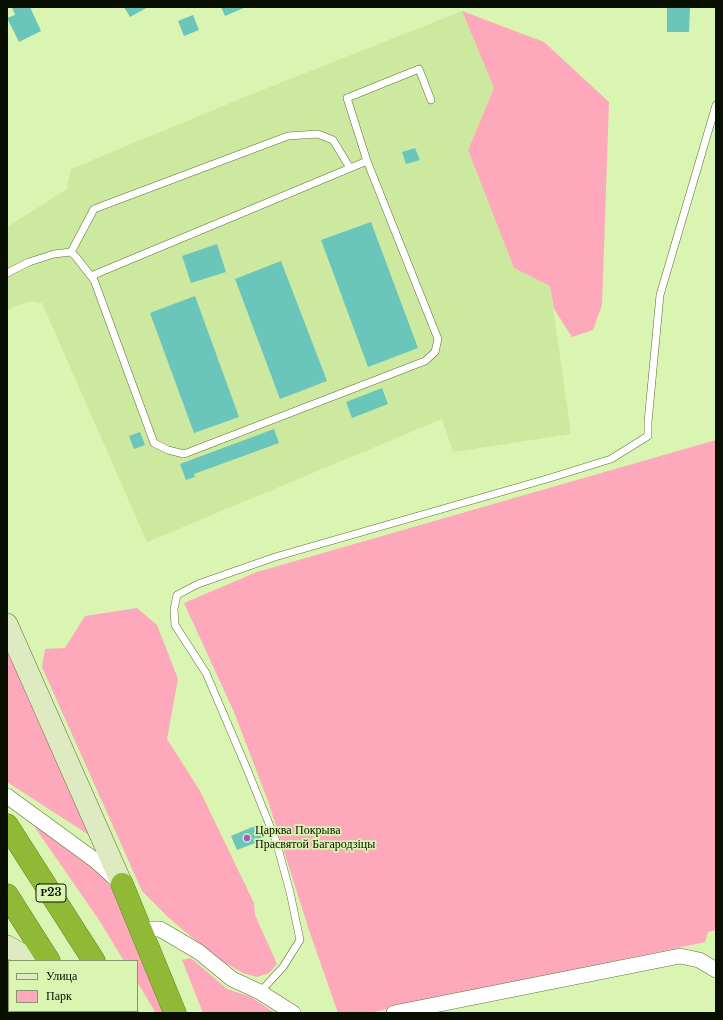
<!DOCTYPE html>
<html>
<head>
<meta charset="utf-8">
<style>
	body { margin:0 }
	#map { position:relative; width:723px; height:1020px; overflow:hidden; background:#daf4b1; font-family:"Libre Baskerville",serif }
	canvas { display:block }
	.frame { position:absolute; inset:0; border:8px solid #080f00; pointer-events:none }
	.legend { position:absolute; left:8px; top:960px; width:130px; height:52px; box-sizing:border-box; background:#daf4b1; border:1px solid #86986a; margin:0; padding:5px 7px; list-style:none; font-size:12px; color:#080f00 }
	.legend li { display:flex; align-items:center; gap:8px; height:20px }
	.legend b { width:20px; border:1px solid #86986a }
</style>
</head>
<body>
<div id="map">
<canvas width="723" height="1020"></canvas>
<div class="frame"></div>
<ul class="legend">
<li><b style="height:5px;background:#deeac2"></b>Улица</li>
<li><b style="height:11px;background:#fea8bb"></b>Парк</li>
</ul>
</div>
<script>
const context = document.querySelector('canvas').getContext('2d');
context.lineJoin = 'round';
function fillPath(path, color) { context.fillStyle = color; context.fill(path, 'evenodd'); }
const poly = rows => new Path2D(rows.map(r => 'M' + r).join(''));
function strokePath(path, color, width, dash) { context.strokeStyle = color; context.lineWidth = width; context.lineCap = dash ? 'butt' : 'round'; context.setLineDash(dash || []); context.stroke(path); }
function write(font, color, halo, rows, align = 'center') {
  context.font = font + ' "Libre Baskerville",serif'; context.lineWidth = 3.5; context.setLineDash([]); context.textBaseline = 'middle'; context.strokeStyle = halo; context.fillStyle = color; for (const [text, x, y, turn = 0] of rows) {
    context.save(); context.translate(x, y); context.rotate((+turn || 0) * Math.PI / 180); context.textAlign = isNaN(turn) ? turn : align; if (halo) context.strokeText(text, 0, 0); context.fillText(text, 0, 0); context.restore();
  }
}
const built = poly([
	[462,11,494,88,468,150,514,268,550,286,571,434,453,452,442,419,147,542,42,303,31,301,13,307,7,311,7,227,67,189,71,169,240,99]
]);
const green = poly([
	[462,11,544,42,609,102,602,305,593,330,572,337,554,309,550,286,514,268,468,150,494,88],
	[716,440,716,930,708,932,705,942,701,943,369,1013,338,1013,309,930,268,801,234,712,184,603,257,572],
	[137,608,157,625,178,679,167,739,200,791,254,903,255,915,277,964,269,973,257,977,243,973,215,957,169,918,142,891,42,667,45,649,65,648,85,616],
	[7,652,17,671,89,835,7,782],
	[34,826,53,834,101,874,121,901,168,1013,156,1013,137,982,137,961,124,961,99,920],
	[191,958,227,989,251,997,275,1013,203,1013,182,960]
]);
const building = poly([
	[12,7,30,7,41,31,19,42,7,18,15,15],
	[124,7,148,7,130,17],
	[221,7,246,7,225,16],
	[667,7,690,7,689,32,667,32],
	[193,15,199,30,184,36,178,21],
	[415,148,420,160,406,164,402,152],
	[371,222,418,348,368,367,321,240],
	[217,244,226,272,191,283,182,256],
	[281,261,327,381,280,399,235,279],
	[195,296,239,417,194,433,150,313],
	[382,388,388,404,352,418,346,402],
	[274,429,279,443,194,474,195,477,186,480,180,464],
	[140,432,145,445,134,449,129,436],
	[257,825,263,840,237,850,231,836]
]);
const lane = poly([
	[71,252,94,209,288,136,318,134,333,140,350,168],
	[7,273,29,262,54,254,71,252,76,257,94,280,154,443,168,450,184,454,425,361,435,352,438,339,367,161,347,98,419,69,431,100],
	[91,276,367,161],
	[260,992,283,967,300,940,290,892,276,841,247,769,206,673,175,625,174,609,177,595,198,584,275,557,550,478,611,459,648,436,648,422,660,295,716,105]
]);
const street = poly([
	[7,796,96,861,118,881],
	[141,929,160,929,199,952,232,979,260,992,293,1013],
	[394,1013,680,956,699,960,716,970]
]);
const secondary = poly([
	[7,624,122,884],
	[7,946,34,961]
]);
const highway = poly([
	[7,825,94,961],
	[122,884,175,1013],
	[7,895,49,961],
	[80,1011,82,1013],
	[125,1011,127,1013]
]);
const markers = [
	[247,838,4,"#995cd3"]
];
const shields = [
	[51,893,30]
];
const shieldNames = [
	["Р23",51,893]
];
const poiNames = [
	["Царква Покрыва",255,831],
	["Прасвятой Багародзіцы",255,845]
];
fillPath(built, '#cce99f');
fillPath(green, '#fea8bb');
fillPath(building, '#6ac6bb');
strokePath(lane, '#5d7235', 8);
strokePath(street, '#5d7235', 16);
strokePath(secondary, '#5d7235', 22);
strokePath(highway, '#607e22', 23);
strokePath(lane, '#fff', 7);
strokePath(street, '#fff', 15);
strokePath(secondary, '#deeac2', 21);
strokePath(highway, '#90ba35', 22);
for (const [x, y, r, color] of markers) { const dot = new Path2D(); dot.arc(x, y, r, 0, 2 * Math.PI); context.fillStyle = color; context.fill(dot); strokePath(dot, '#daf4b1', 1.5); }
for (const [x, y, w] of shields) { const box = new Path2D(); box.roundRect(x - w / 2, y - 9, w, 18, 3); context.fillStyle = '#daf4b1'; context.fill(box); strokePath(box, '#080f00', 1); }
write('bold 11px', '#080f00', null, shieldNames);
write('12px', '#080f00', '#daf4b1', poiNames, 'left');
</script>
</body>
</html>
